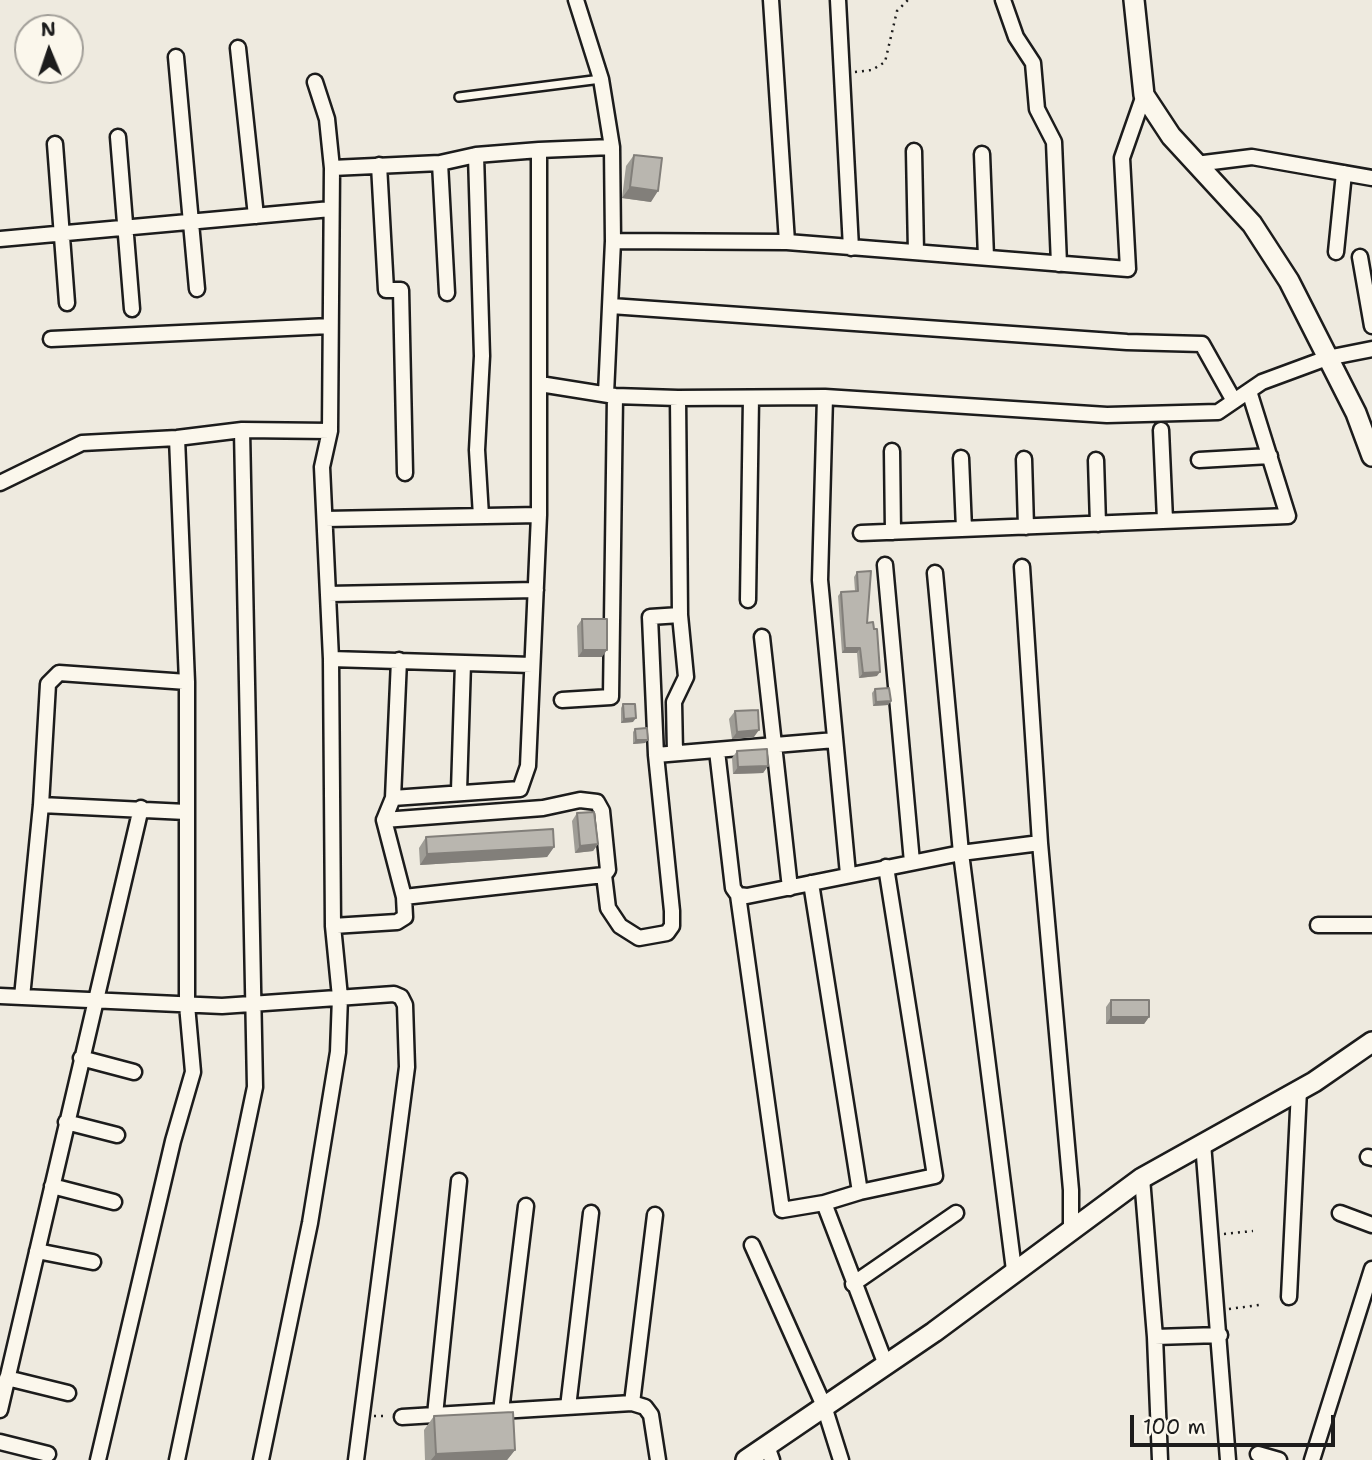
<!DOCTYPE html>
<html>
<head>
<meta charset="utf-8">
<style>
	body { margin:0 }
	#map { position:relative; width:1372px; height:1460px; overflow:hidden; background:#eeeadf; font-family:"Shantell Sans",sans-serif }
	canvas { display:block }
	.north { position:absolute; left:14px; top:14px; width:70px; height:70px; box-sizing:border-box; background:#fbf7ec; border:2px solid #a29f99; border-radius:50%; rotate:358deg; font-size:19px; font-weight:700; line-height:28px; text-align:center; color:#1c1c1c }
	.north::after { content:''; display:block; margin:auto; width:24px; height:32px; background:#1c1c1c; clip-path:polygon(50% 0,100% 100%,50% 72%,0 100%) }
	.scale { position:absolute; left:1130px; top:1415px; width:205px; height:32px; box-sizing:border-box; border:4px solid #1c1c1c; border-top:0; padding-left:9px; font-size:21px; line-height:24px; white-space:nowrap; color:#1c1c1c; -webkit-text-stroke:5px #fbf7ec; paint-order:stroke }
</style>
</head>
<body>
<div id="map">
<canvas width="1372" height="1460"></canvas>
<div class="north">N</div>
<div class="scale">100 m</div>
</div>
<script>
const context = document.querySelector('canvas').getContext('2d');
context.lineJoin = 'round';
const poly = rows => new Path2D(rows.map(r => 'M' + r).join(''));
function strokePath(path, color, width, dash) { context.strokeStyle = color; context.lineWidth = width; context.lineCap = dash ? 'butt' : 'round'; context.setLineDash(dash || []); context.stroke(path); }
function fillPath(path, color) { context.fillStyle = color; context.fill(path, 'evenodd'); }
const path = poly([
	[855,72,872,70,885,62,897,11,908,0],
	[1224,1234,1253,1231],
	[1229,1309,1259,1305],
	[374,1416,388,1416]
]);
const lane = poly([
	[459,97,601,79]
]);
const street = poly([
	[771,0,787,242],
	[838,0,851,248],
	[1003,0,1016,37,1033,63,1037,109,1054,142,1059,264],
	[238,48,256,216],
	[176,57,197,289],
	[315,82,327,119,332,168],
	[118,137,132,309],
	[55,144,67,303],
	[914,151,916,252],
	[982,154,986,257],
	[476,155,482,356,477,450,481,516],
	[440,163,447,293],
	[1196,164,1252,157,1372,178],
	[379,165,386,290,401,290,405,473],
	[0,239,331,209],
	[613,241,787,242,1128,269,1122,158,1144,95],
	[1336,252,1344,173],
	[1360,257,1372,326],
	[611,306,1127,342,1202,344,1234,401],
	[51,339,330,326],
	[540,384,615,396,678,398,825,397,1107,415,1218,412,1262,382,1327,358,1372,349],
	[606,394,613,241,612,147],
	[825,397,820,580,848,874],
	[678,398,680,615,650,617,656,755,835,740],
	[1161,430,1165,520],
	[892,451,893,532],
	[961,458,964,529],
	[1024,459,1026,527],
	[1096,460,1098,524],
	[1199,460,1270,456],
	[0,483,82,443,177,438,242,430,330,431,332,168,440,163,476,155,539,150,612,147,601,79,576,0],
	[325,519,539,515],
	[861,533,1288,516,1249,391],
	[885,565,912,862],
	[1022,567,1040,843,1071,1190,1071,1230],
	[935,573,961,853,1014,1270],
	[328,594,536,590],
	[748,600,751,398],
	[762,637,790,888],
	[331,659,532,665],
	[562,700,611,697,615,396],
	[717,751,733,888,738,895,747,896,961,853,1040,843],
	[675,753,674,702,686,677,680,615],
	[459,791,463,663],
	[393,798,520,789,528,766,539,515,539,150],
	[41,805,186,812],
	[384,820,543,808,580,800,597,802,602,811,608,870,604,875,404,897],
	[604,875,608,908,620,926,639,938,667,933,672,926,672,911,656,755],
	[811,883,860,1192,935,1176,886,867],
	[738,895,782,1210,824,1203,886,1365],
	[1318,925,1372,925],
	[333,926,397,922,405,917,404,897,384,820,393,798,399,660],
	[0,996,222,1006,394,994,401,997,405,1005,407,1067,356,1460],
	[22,997,41,805,48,684,59,673,187,682],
	[81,1058,134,1072],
	[66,1122,117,1135],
	[1203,1143,1228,1460],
	[1368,1157,1372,1158],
	[1142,1178,1155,1337,1160,1460],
	[52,1186,114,1202],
	[824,1203,860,1192],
	[1340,1213,1372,1225],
	[752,1245,824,1406,841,1460],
	[37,1251,93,1262],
	[853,1284,956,1213],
	[1289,1297,1299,1090],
	[1155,1337,1220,1335],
	[7,1378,68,1393],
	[632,1403,655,1215],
	[568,1407,591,1213],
	[0,1410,141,808],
	[501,1411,526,1206],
	[435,1415,459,1181],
	[402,1417,632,1403,645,1407,651,1415,658,1460],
	[0,1442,48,1454],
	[767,1446,772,1460],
	[1258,1454,1279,1460],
	[98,1460,173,1141,193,1072,187,1005,187,682,177,438],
	[177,1460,255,1087,242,430],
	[261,1460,310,1223,338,1052,340,997,333,926,331,659,322,467,330,431],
	[1312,1460,1372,1269]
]);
const secondary = poly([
	[1134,0,1144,95,1171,136,1252,224,1289,281,1356,413,1372,456],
	[746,1460,934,1332,1142,1178,1314,1082,1372,1042]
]);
const wall = poly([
	[634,155,651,202,622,198,626,166],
	[857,572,867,623,877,676,859,678,857,653,842,653,838,596,841,592,855,591,854,577],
	[582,619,602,657,578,657,577,626],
	[875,689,891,701,888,705,873,706,872,693],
	[623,704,633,722,621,723,621,708],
	[735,711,754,737,732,739,729,719],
	[635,729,645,743,633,744,633,732],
	[737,751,768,766,763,773,733,774,732,758],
	[577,813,598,844,593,851,575,853,572,821],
	[426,837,554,847,547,857,420,865,419,848],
	[1111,1000,1149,1017,1144,1024,1106,1024,1106,1007],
	[434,1416,515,1450,507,1460,425,1460,424,1430]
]);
const shadedWall = poly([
	[630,187,658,191,651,202,622,198],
	[845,648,860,648,857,653,842,653],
	[583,650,607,650,602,657,578,657],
	[880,672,877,676,859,678,863,673],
	[891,701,888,705,873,706,876,702],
	[636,718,633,722,621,723,624,719],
	[759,730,754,737,732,739,737,732],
	[636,740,648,740,645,743,633,744],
	[768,766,763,773,733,774,738,767],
	[598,844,593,851,575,853,580,846],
	[554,847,547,857,420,865,427,854],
	[1111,1017,1149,1017,1144,1024,1106,1024],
	[515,1450,507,1460,431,1460,436,1454]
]);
const building = poly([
	[634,155,662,158,658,191,630,187,634,155],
	[871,571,867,623,873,622,874,629,877,629,880,672,863,673,860,648,845,648,841,592,858,591,857,572,871,571],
	[582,619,607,619,607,650,583,650,582,619],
	[889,688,891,701,876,702,875,689,889,688],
	[623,704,635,704,636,718,624,719,623,704],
	[758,710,759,730,737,732,735,711,758,710],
	[647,728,648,740,636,740,635,729,647,728],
	[767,749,768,766,738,767,737,751,767,749],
	[594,812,598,844,580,846,577,813,594,812],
	[553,829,554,847,427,854,426,837,553,829],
	[1111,1000,1149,1000,1149,1017,1111,1017,1111,1000],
	[513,1412,515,1450,436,1454,434,1416,513,1412]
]);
strokePath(lane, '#1c1c1c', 12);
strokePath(street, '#1c1c1c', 19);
strokePath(secondary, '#1c1c1c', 24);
strokePath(path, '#1c1c1c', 2.5, [2, 5]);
strokePath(lane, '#fbf7ec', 7);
strokePath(street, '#fbf7ec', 14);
strokePath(secondary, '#fbf7ec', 19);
fillPath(wall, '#9f9d96');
fillPath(shadedWall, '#827f7a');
fillPath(building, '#b9b6af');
strokePath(building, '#827f7a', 2);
</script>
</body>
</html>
